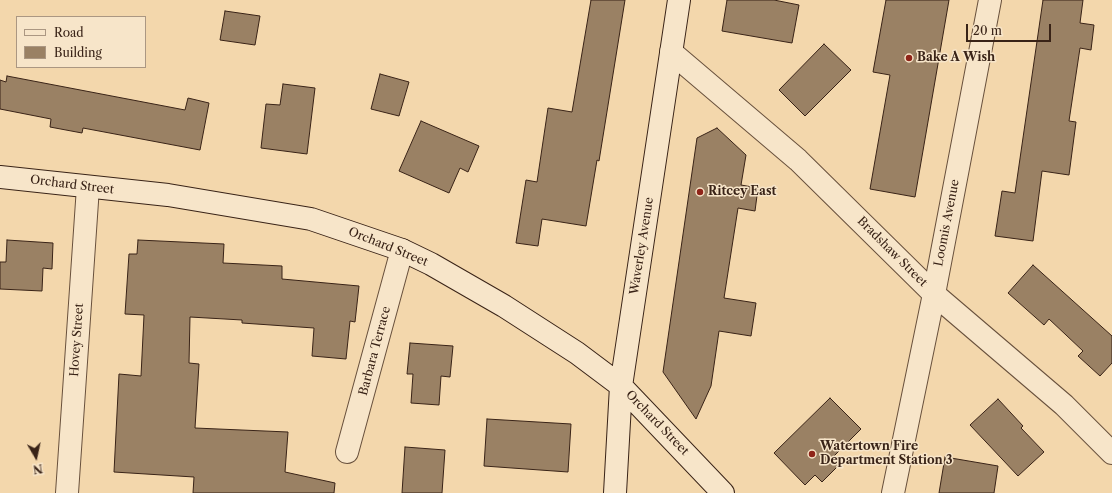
<!DOCTYPE html>
<html>
<head>
<meta charset="utf-8">
<style>
	body { margin:0 }
	#map { position:relative; width:1112px; height:493px; overflow:hidden; background:#f3d7ac; font-family:"Libre Caslon Text",serif }
	canvas { display:block }
	.legend { position:absolute; left:16px; top:16px; width:130px; height:52px; box-sizing:border-box; background:#f7e5c9; border:1px solid #ab9782; margin:0; padding:5px 7px; list-style:none; font-size:12px; color:#392317 }
	.legend li { display:flex; align-items:center; gap:8px; height:20px }
	.legend b { width:20px; border:1px solid #ab9782 }
	.north { position:absolute; left:16px; top:437px; width:40px; height:40px; -webkit-text-stroke:3px #f7e5c9; paint-order:stroke; rotate:171deg; font-size:11px; font-weight:700; line-height:16px; text-align:center; color:#392317 }
	.north::after { content:''; display:block; margin:auto; width:14px; height:18px; background:#392317; clip-path:polygon(50% 0,100% 100%,50% 72%,0 100%) }
	.scale { position:absolute; left:966px; top:24px; width:85px; height:18px; box-sizing:border-box; border:2px solid #392317; border-top:0; padding-left:5px; font-size:12px; line-height:14px; white-space:nowrap; color:#392317; -webkit-text-stroke:3px #f7e5c9; paint-order:stroke }
</style>
</head>
<body>
<div id="map">
<canvas width="1112" height="493"></canvas>
<ul class="legend">
<li><b style="height:5px;background:#f7e5c9"></b>Road</li>
<li><b style="height:11px;background:#9a8164"></b>Building</li>
</ul>
<div class="north">N</div>
<div class="scale">20 m</div>
</div>
<script>
const context = document.querySelector('canvas').getContext('2d');
context.lineJoin = 'round';
function fillPath(path, color) { context.fillStyle = color; context.fill(path, 'evenodd'); }
const poly = rows => new Path2D(rows.map(r => 'M' + r).join(''));
function strokePath(path, color, width, dash) { context.strokeStyle = color; context.lineWidth = width; context.lineCap = dash ? 'butt' : 'round'; context.setLineDash(dash || []); context.stroke(path); }
function write(font, color, halo, rows, align = 'center') {
  context.font = font + ' "Libre Caslon Text",serif'; context.lineWidth = 3; context.setLineDash([]); context.textBaseline = 'middle'; context.strokeStyle = halo; context.fillStyle = color; for (const [text, x, y, turn = 0] of rows) {
    context.save(); context.translate(x, y); context.rotate((+turn || 0) * Math.PI / 180); context.textAlign = isNaN(turn) ? turn : align; if (halo) context.strokeText(text, 0, 0); context.fillText(text, 0, 0); context.restore();
  }
}
const building = poly([
	[591,0,625,0,599,161,597,160,586,226,542,219,538,246,516,243,526,180,537,182,548,108,572,112,591,0],
	[727,0,774,0,799,5,792,43,722,31,727,0],
	[886,0,949,0,915,197,870,189,890,75,873,72,886,0],
	[1043,0,1083,0,1080,23,1094,25,1091,50,1080,48,1069,121,1076,122,1069,175,1042,171,1033,241,995,236,1002,191,1015,193,1043,0],
	[225,11,260,16,255,45,220,40,225,11],
	[824,44,851,70,805,116,779,90,824,44],
	[380,74,409,82,399,116,371,109,380,74],
	[7,76,185,110,188,98,209,103,200,150,83,128,82,133,50,127,51,119,0,109,0,80,6,82,7,76],
	[283,84,315,88,307,154,261,148,266,104,280,105,283,84],
	[421,121,479,146,468,172,460,168,449,193,399,171,421,121],
	[717,128,746,155,741,185,758,188,755,211,738,208,724,298,756,303,751,336,719,331,711,386,696,419,663,372,697,138,717,128],
	[7,240,53,243,52,269,43,268,42,291,0,289,0,262,6,262,7,240],
	[138,240,224,244,223,263,282,266,282,279,359,286,355,322,350,321,346,359,312,356,314,328,242,323,242,320,190,317,189,363,199,364,195,428,288,432,285,472,335,483,334,493,193,493,194,477,114,472,119,374,141,376,144,315,125,314,129,254,137,254,138,240],
	[1033,265,1112,336,1112,363,1100,376,1078,356,1083,351,1049,319,1044,325,1008,293,1033,265],
	[410,343,453,346,450,377,441,376,439,405,411,403,413,374,407,374,410,343],
	[830,398,861,429,831,459,838,466,822,482,815,475,805,485,774,453,830,398],
	[998,399,1023,426,1021,428,1044,452,1018,476,970,425,998,399],
	[487,419,571,424,568,472,484,466,487,419],
	[405,447,445,450,442,493,402,493,405,447],
	[945,457,998,466,994,493,939,493,945,457]
]);
const street = poly([
	[671,52,798,160,934,294,1064,405,1112,453],
	[347,452,402,250],
	[67,493,88,187],
	[893,493,934,294,990,0]
]);
const secondary = poly([
	[0,177,168,195,311,219,402,250,431,264,504,306,577,353,621,386,723,493],
	[615,493,621,386,679,0]
]);
const markers = [
	[909,58,4,"#8f2418"],
	[700,192,4,"#8f2418"],
	[812,454,4,"#8f2418"]
];
const poiNames = [
	["Bake A Wish",917,58],
	["Ritcey East",708,192],
	["Watertown Fire",820,447],
	["Department Station 3",820,461]
];
const streetNames = [
	["Orchard Street",72,185,7],
	["Loomis Avenue",947,223,-79],
	["Waverley Avenue",642,246,-81],
	["Orchard Street",388,247,22],
	["Bradshaw Street",892,252,45],
	["Hovey Street",77,340,-86],
	["Barbara Terrace",375,351,-75],
	["Orchard Street",657,423,46]
];
fillPath(building, '#9a8164');
strokePath(building, '#392317', 1);
strokePath(street, '#68503c', 24);
strokePath(secondary, '#392317', 24);
strokePath(street, '#f7e5c9', 22);
strokePath(secondary, '#f7e5c9', 22);
for (const [x, y, r, color] of markers) { const dot = new Path2D(); dot.arc(x, y, r, 0, 2 * Math.PI); context.fillStyle = color; context.fill(dot); strokePath(dot, '#f7e5c9', 1.5); }
write('bold 12px', '#392317', '#f7e5c9', poiNames, 'left');
write('12px', '#392317', '#f7e5c9', streetNames);
</script>
</body>
</html>
